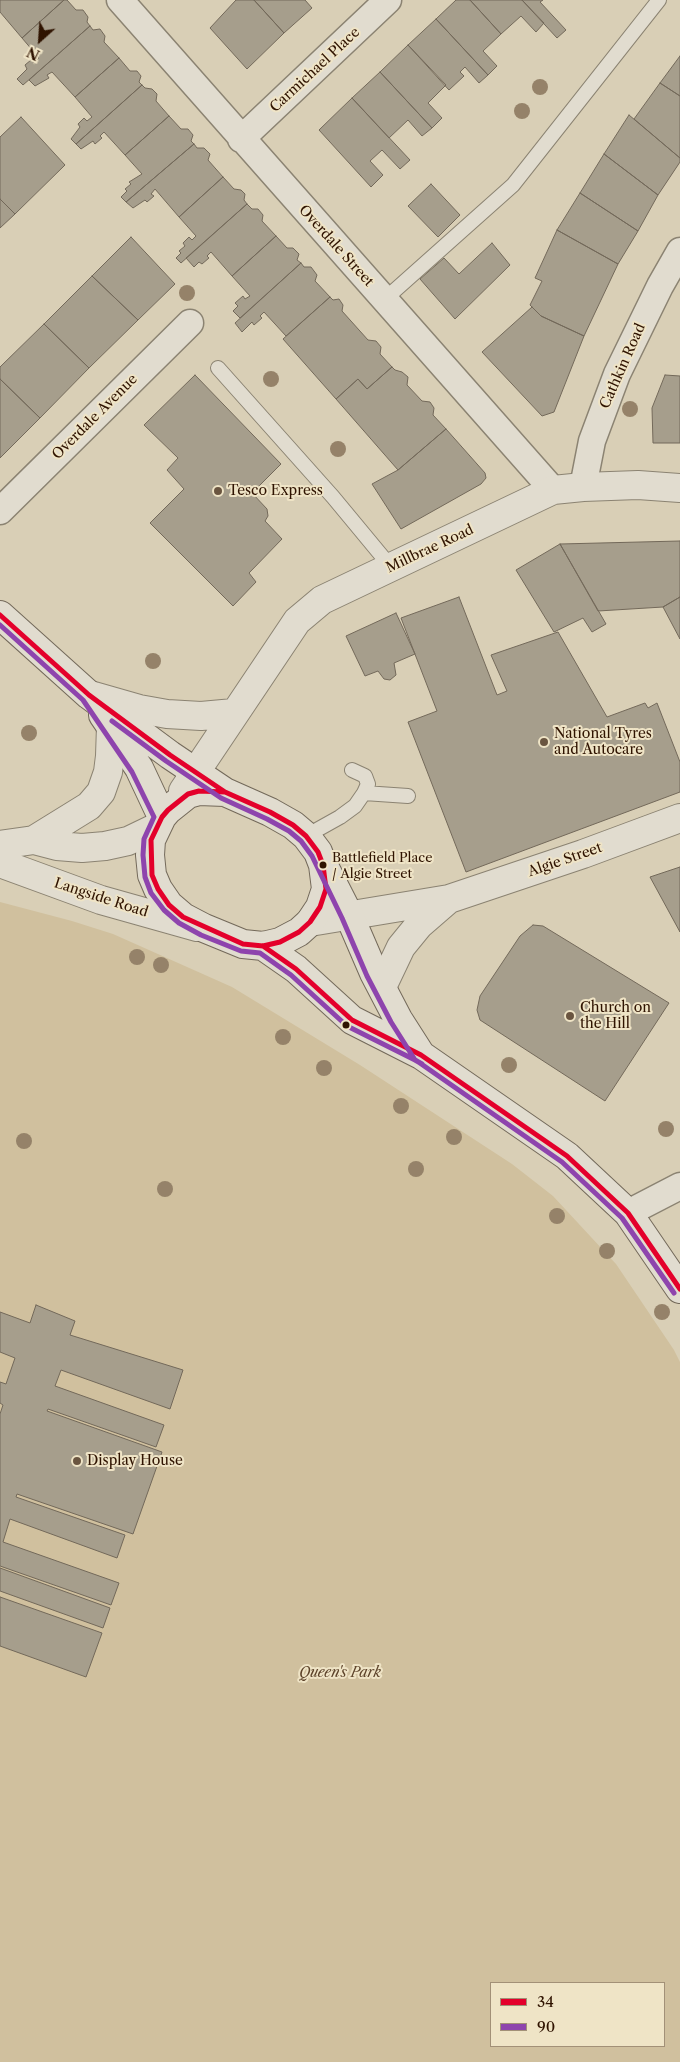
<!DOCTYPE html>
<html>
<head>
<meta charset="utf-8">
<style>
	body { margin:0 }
	#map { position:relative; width:680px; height:2062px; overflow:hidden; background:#d9cfb6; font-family:"Libre Caslon Text",serif }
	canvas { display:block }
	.legend { position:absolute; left:490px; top:1982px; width:175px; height:65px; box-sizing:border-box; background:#efe4c6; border:1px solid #a29077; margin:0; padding:6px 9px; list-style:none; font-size:15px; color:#2f1300 }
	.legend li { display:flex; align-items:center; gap:10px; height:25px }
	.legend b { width:25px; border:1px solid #a29077 }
	.north { position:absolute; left:15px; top:15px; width:50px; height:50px; -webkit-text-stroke:4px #efe4c6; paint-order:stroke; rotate:206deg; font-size:14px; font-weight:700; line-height:20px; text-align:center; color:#2f1300 }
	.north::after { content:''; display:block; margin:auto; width:18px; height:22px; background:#2f1300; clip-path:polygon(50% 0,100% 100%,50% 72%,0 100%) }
</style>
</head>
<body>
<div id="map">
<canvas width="680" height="2062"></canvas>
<ul class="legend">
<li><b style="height:6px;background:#e4002b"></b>34</li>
<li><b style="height:6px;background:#8e44ad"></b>90</li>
</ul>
<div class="north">N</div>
</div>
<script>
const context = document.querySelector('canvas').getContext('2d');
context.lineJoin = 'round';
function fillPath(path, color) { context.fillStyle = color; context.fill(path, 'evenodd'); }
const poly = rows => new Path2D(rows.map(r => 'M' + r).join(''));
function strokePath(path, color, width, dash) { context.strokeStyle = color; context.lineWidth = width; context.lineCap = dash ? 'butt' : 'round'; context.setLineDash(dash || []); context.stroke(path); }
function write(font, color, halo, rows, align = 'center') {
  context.font = font + ' "Libre Caslon Text",serif'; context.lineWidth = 4; context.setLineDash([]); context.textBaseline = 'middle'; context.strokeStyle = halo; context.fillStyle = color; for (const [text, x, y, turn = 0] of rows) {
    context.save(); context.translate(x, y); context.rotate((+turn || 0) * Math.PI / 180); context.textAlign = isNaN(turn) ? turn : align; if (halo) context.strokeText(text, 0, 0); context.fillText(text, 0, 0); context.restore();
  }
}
const green = poly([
	[0,902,72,921,113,934,232,987,360,1065,512,1164,553,1196,616,1264,674,1350,680,1362,680,2062,0,2062],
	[491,1983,664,1983,664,2046,491,2046]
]);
const building = poly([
	[0,0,64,0,22,38,0,12,0,0],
	[64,0,67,0,76,10,83,10,88,17,87,22,90,26,23,85,17,79,27,69,25,65,31,60,34,63,39,58,22,38,64,0],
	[236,0,254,0,284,33,247,69,210,28,236,0],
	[254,0,305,0,312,8,284,33,254,0],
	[456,0,470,0,501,34,483,51,497,66,488,75,436,19,456,0],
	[470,0,522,0,544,23,536,32,521,16,501,34,470,0],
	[522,0,543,0,540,2,566,30,557,38,522,0],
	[436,19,488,75,479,83,465,67,460,72,464,76,449,90,408,45,436,19],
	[90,26,93,30,100,29,105,36,104,42,119,58,75,97,52,72,47,75,49,78,35,86,29,80,90,26],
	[408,45,446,85,428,103,442,118,432,128,380,72,408,45],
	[680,56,680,96,660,83,680,56],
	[119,58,130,71,137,71,141,76,139,82,142,85,76,144,71,139,80,127,78,124,84,118,87,121,92,117,75,97,119,58],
	[380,72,432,128,422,136,408,120,389,138,352,98,380,72],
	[660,83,680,96,680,158,634,119,660,83],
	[142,85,145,88,152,89,157,94,156,101,169,116,125,155,104,132,100,136,102,138,95,144,93,141,81,149,76,144,142,85],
	[352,98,410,160,400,169,382,150,370,161,383,175,371,187,319,130,352,98],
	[629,115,680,158,680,162,658,195,604,154,629,115],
	[169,116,181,129,188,129,193,135,191,141,194,144,126,202,121,197,127,191,125,189,131,184,129,182,142,174,125,155,169,116],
	[21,117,65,165,15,214,0,199,0,137,21,117],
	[194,144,197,148,204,148,210,154,208,160,223,177,179,217,155,189,151,194,154,196,147,202,145,200,133,208,126,202,194,144],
	[604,154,658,195,638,231,580,193,604,154],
	[223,177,234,189,241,190,245,194,244,200,247,204,181,263,176,258,181,253,179,251,185,246,183,243,189,237,192,240,196,236,179,217,223,177],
	[431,184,460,215,438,237,408,206,431,184],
	[580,193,638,231,618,264,557,230,580,193],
	[0,199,15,214,0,228,0,199],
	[247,204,252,209,258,209,263,215,262,221,276,236,232,276,211,252,207,256,209,258,202,264,199,262,194,267,186,258,247,204],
	[557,230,618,264,584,336,541,316,530,305,542,281,535,278,557,230],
	[276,236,287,248,293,248,299,254,297,260,301,263,240,318,233,311,238,306,235,303,243,296,245,299,250,296,232,276,276,236],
	[131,237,175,284,138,320,92,276,131,237],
	[492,243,510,265,455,319,420,279,444,258,459,274,492,243],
	[301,263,304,267,311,267,317,275,315,281,330,297,286,336,264,312,260,316,262,318,254,325,252,322,242,332,235,323,301,263],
	[92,276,138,320,89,368,44,324,92,276],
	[330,297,333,300,339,299,343,305,342,311,368,340,376,341,381,347,380,354,392,367,367,389,358,379,336,399,283,339,330,297],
	[532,307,541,316,584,336,554,412,542,416,482,352,532,307],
	[44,324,89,368,40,418,0,379,0,367,44,324],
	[392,367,395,370,402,372,408,377,407,385,422,401,430,402,434,408,433,415,446,429,398,470,336,399,358,379,367,389,392,367],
	[195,375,281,464,252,493,267,509,268,516,265,521,282,539,249,573,256,582,233,606,150,523,184,489,167,470,178,458,144,425,195,375],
	[665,375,680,376,680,443,653,443,652,408,665,375],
	[0,379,40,418,0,458,0,379],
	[446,429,485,473,486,478,481,484,401,529,372,484,398,470,446,429],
	[680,541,680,597,663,607,598,611,560,544,680,541],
	[560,544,606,624,592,632,583,618,554,632,516,570,560,544],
	[459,597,497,695,507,691,491,655,558,632,607,717,645,703,648,708,657,703,680,762,680,792,466,872,408,722,437,711,401,618,459,597],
	[680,597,680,639,663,607,680,597],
	[396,613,415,654,394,663,396,675,390,680,384,679,378,671,365,676,346,636,396,613],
	[680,867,680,932,650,877,680,867],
	[533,925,543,926,669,1003,605,1101,480,1020,477,1010,480,996,520,936,533,925],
	[36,1305,75,1321,70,1335,183,1370,170,1409,61,1370,55,1386,164,1425,156,1447,48,1409,47,1411,162,1452,133,1534,17,1494,16,1497,125,1535,117,1558,10,1519,3,1542,119,1583,111,1605,0,1566,0,1414,3,1405,0,1403,0,1382,6,1384,15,1358,0,1352,0,1312,30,1323,36,1305],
	[0,1568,110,1608,103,1628,0,1591,0,1568],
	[0,1597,102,1633,86,1677,0,1646,0,1597]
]);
const service = poly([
	[384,300,513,185,659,0],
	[218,368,333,497,391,567],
	[364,793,408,796],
	[306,836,340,817,355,806,364,793,368,784,365,776,352,770]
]);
const minor = poly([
	[120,0,553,490],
	[241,139,388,0],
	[583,487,592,441,617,374,660,286,680,251],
	[0,511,190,323],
	[628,1213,680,1186]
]);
const tertiary = poly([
	[90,695,139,709,167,714,201,716,234,713],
	[183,791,297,621,322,600,553,490,583,487,638,485,680,488],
	[34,840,89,806,101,792,108,772,110,756,111,726],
	[0,845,34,840,57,846,82,848,105,846,128,841,155,828],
	[0,863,101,900,197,927],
	[310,922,449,899,583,854,680,818],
	[382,987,401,947,419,925,449,899]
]);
const secondary = poly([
	[0,615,89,695,170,755,225,792],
	[103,715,139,768,162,817],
	[199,791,225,792,270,812,293,825,306,836,318,852,323,865,326,889,320,907,310,922,299,932,280,942,263,946,243,944,204,928,183,917,169,905,158,889,152,875,150,855,151,840,162,817,168,810,188,794,199,791],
	[325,868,349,915,374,973,398,1019,421,1055],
	[263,946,296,969,352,1020,421,1055,567,1156,628,1213,680,1289]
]);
const bus1 = poly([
	[0,615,89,695,170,755,225,792],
	[199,791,225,792,270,812,293,825,306,836,318,852,323,865,326,889,320,907,310,922,299,932,280,942,263,946,243,944,183,917,169,905,158,889,152,875,151,840,162,817,168,810,188,794,199,791],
	[263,946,296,969,352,1020,421,1055,567,1156,628,1213,680,1289]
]);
const bus2 = poly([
	[0,625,83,700,132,772,154,817,144,839,143,855,145,877,151,893,164,910,179,923,201,935,241,951,260,953,291,975,347,1026,417,1061,562,1162,622,1218,674,1293],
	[112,721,166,761,221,798,267,819,289,831,301,841,312,856,342,918,367,976,391,1022,415,1060,422,1064]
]);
const trees = [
	[540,87],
	[522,111],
	[187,293],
	[271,379],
	[630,409],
	[338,449],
	[153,661],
	[29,733],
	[137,957],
	[161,965],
	[283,1037],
	[509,1065],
	[324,1068],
	[401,1106],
	[666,1129],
	[454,1137],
	[24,1141],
	[416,1169],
	[165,1189],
	[557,1216],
	[607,1251],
	[662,1312]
];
const markers = [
	[218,491,5,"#6a5540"],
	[544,742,5,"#6a5540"],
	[323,865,4.5,"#2f1300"],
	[570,1016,5,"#6a5540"],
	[346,1025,4.5,"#2f1300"],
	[77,1461,5,"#6a5540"]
];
const busNames = [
	["Battlefield Place",332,858],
	["/ Algie Street",332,874]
];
const streetNames = [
	["Carmichael Place",315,70,-43],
	["Overdale Street",336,246,48],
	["Cathkin Road",623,366,-66],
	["Overdale Avenue",95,417,-45],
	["Millbrae Road",430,549,-25],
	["Algie Street",565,860,-19],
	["Langside Road",101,898,18]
];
const poiNames = [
	["Tesco Express",228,491],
	["National Tyres",554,734],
	["and Autocare",554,750],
	["Church on",580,1008],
	["the Hill",580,1024],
	["Display House",87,1461]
];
const parkNames = [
	["Queen's Park",340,1673]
];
fillPath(green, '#d0c09e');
fillPath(building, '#a69e8c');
strokePath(building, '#73695a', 1);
strokePath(service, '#8b8372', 16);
strokePath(minor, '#8b8372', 29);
strokePath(tertiary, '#8b8372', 30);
strokePath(secondary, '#73695a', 30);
strokePath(service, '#e1dccf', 14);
strokePath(minor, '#e1dccf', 26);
strokePath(tertiary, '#e1dccf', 28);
strokePath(secondary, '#e1dccf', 28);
strokePath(bus1, '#e4002b', 5);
strokePath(bus2, '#8e44ad', 5);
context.fillStyle = '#958269';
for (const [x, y] of trees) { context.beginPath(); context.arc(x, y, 8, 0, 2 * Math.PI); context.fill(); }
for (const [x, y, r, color] of markers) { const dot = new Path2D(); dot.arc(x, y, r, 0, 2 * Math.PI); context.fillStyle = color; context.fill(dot); strokePath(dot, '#efe4c6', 2); }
write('13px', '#2f1300', '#efe4c6', busNames, 'left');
write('14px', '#2f1300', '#efe4c6', streetNames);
write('14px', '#2f1300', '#efe4c6', poiNames, 'left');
write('italic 14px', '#5d432a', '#efe4c6', parkNames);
</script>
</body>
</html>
